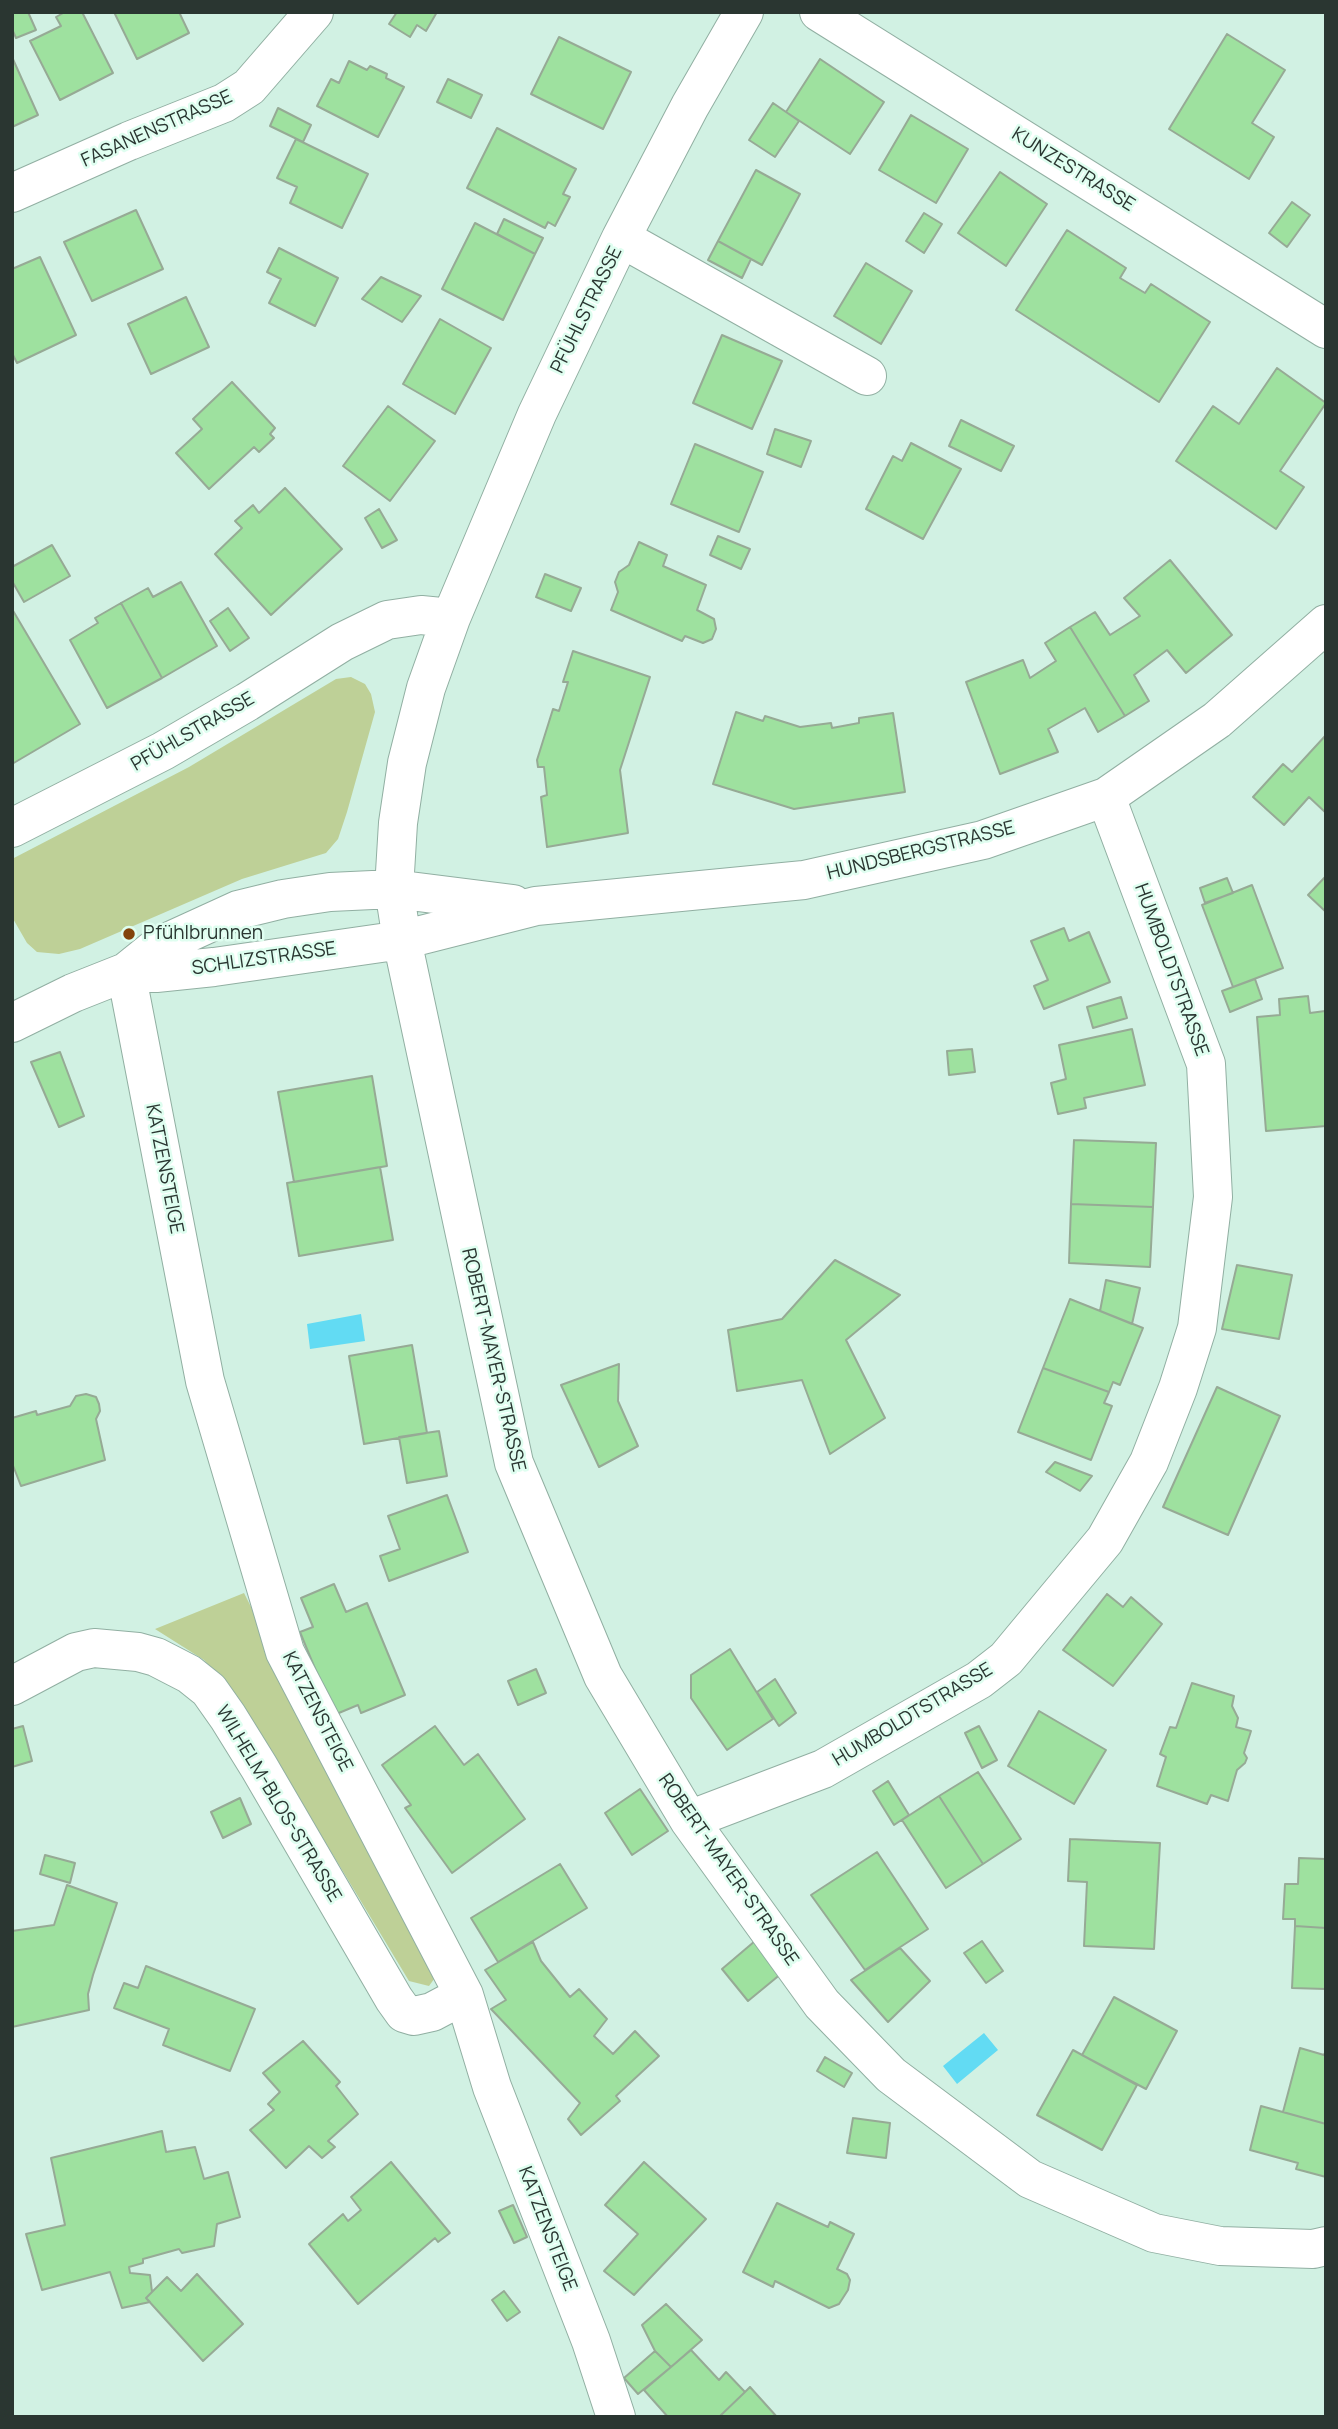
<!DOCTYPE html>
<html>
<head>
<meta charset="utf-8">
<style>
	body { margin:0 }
	#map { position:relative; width:1338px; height:2429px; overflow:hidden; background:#d1f1e3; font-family:Manrope,sans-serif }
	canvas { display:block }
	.frame { position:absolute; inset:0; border:14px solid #2a3631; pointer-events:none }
</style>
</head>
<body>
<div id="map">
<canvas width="1338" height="2429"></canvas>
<div class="frame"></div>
</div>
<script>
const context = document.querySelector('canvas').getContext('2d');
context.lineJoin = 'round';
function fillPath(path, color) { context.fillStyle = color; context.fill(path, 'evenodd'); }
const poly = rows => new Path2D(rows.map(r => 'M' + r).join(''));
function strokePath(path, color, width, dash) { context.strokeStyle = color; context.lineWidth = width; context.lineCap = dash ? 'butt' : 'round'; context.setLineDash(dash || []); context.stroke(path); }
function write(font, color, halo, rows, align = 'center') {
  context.font = font + ' Manrope,sans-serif'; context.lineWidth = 5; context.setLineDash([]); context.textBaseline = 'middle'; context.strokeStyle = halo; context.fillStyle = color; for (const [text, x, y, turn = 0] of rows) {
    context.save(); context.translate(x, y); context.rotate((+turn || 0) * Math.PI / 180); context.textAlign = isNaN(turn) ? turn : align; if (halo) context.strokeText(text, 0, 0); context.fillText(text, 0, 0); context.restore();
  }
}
const green = poly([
	[351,677,365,684,371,694,375,712,347,812,338,839,326,853,242,879,80,949,59,954,37,952,27,943,12,917,12,859,189,767,336,679],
	[244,1593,437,1975,429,1986,409,1981,245,1709,204,1660,155,1629]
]);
const water = poly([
	[361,1314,365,1341,310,1349,307,1324],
	[984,2033,998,2050,957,2084,943,2066]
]);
const building = poly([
	[12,12,28,12,36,30,16,38,12,29,12,12],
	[65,12,82,12,113,73,60,100,30,41,61,26,56,17,65,12],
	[114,12,179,12,189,33,137,59,114,12],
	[397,12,437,12,426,31,417,25,410,37,389,24,397,12],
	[1227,34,1285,70,1252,123,1274,137,1249,179,1169,129,1227,34],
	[559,37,631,72,603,129,531,94,559,37],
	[12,57,38,115,12,127,12,57],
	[820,59,884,102,850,154,786,112,820,59],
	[349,61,367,70,370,66,387,74,386,78,404,87,378,137,317,106,331,79,339,83,349,61],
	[448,79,482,95,471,118,437,102,448,79],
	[773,103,799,121,775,157,749,140,773,103],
	[278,108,311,125,303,142,270,126,278,108],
	[911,115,968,149,936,203,879,170,911,115],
	[497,128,576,169,563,194,570,197,555,226,548,222,545,228,467,188,497,128],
	[296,139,368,174,342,228,290,203,297,187,277,178,296,139],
	[756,170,800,194,762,265,718,241,756,170],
	[1000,172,1047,204,1006,266,958,233,1000,172],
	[1292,202,1310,215,1287,247,1269,233,1292,202],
	[136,210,163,269,92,301,64,242,136,210],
	[924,213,942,224,924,253,906,241,924,213],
	[504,219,543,238,535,254,497,234,504,219],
	[475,223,535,254,503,320,442,289,475,223],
	[1067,230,1126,268,1120,278,1145,293,1151,284,1210,322,1159,402,1016,310,1067,230],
	[718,241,751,259,742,278,708,260,718,241],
	[279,248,338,278,315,326,269,303,281,279,267,272,279,248],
	[40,257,76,335,17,363,12,353,12,269,40,257],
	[866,263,912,291,881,344,834,316,866,263],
	[381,277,421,296,402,322,362,299,381,277],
	[186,297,209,347,151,374,128,324,186,297],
	[440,319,491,348,455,414,403,384,440,319],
	[722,335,782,361,752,429,693,403,722,335],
	[1277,368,1326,403,1280,471,1304,487,1276,529,1176,461,1213,406,1239,424,1277,368],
	[232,382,275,428,270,434,274,438,259,452,254,447,209,489,176,453,202,429,193,419,232,382],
	[388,406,435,441,390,501,343,466,388,406],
	[961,420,1014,446,1001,471,949,446,961,420],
	[775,429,811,441,801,467,767,454,775,429],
	[911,443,961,469,923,539,866,509,893,456,902,461,911,443],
	[695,444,763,472,739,532,671,504,695,444],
	[285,488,342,549,271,615,215,554,242,528,235,521,253,505,259,513,285,488],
	[379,509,397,540,382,548,365,518,379,509],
	[718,536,750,549,741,569,710,555,718,536],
	[639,542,667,555,663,566,706,585,697,610,714,619,716,629,712,639,703,643,685,636,682,641,611,610,618,592,615,582,619,572,629,565,639,542],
	[52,545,70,576,24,602,12,581,12,567,52,545],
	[1170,560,1232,635,1186,673,1167,650,1134,675,1149,701,1125,716,1070,627,1095,612,1110,635,1140,616,1124,598,1170,560],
	[545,574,581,588,571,611,536,597,545,574],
	[181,582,217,646,162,678,121,603,148,588,153,597,181,582],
	[121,603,162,678,107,708,70,640,98,623,95,618,121,603],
	[228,608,249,638,230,651,210,621,228,608],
	[12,609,80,724,12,764,12,609],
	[1070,627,1125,716,1098,732,1085,708,1048,729,1058,752,1000,774,966,682,1023,660,1030,678,1056,661,1045,643,1070,627],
	[573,651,650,677,620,770,628,833,547,847,541,797,547,795,544,767,538,767,537,760,553,709,559,711,568,682,563,682,573,651],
	[736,712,763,721,765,716,800,727,831,723,832,728,859,723,859,718,893,713,905,792,794,809,713,784,736,712],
	[1326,735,1326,813,1309,797,1284,825,1253,797,1283,764,1292,772,1326,735],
	[1326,876,1326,912,1308,895,1326,876],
	[1227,878,1233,893,1205,903,1200,888,1227,878],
	[1252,885,1283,968,1233,987,1202,905,1252,885],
	[1064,928,1069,941,1089,932,1110,982,1044,1009,1034,986,1048,980,1031,941,1064,928],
	[1255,979,1262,999,1230,1012,1222,991,1255,979],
	[1308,996,1310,1013,1325,1011,1326,1126,1266,1131,1257,1017,1280,1015,1279,999,1308,996],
	[1121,997,1127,1018,1093,1028,1087,1007,1121,997],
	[1132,1029,1145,1085,1084,1098,1086,1108,1058,1114,1051,1083,1066,1079,1059,1045,1132,1029],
	[972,1049,975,1072,949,1075,947,1051,972,1049],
	[60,1052,84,1116,59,1127,31,1062,60,1052],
	[372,1076,387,1166,294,1182,278,1092,372,1076],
	[1074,1140,1156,1143,1153,1207,1071,1204,1074,1140],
	[380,1167,393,1240,299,1256,287,1183,380,1167],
	[1071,1204,1153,1207,1150,1267,1069,1263,1071,1204],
	[835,1260,900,1295,846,1340,885,1418,830,1454,802,1380,737,1391,728,1330,782,1319,835,1260],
	[1237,1265,1292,1275,1279,1339,1222,1329,1237,1265],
	[1106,1280,1140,1288,1132,1324,1100,1311,1106,1280],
	[1070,1299,1143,1328,1120,1385,1113,1382,1109,1392,1043,1368,1070,1299],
	[412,1345,427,1433,364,1444,349,1356,412,1345],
	[619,1364,618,1401,638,1446,599,1467,561,1385,619,1364],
	[1043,1368,1109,1392,1104,1403,1112,1406,1091,1460,1018,1432,1043,1368],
	[1217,1387,1280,1416,1228,1535,1163,1507,1217,1387],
	[86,1394,96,1397,99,1404,100,1411,96,1419,105,1460,21,1486,12,1463,12,1418,36,1411,37,1415,70,1406,76,1396,86,1394],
	[439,1431,447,1476,407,1483,399,1437,439,1431],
	[1055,1462,1092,1476,1080,1491,1046,1472,1055,1462],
	[447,1495,468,1552,389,1581,380,1556,400,1549,388,1516,447,1495],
	[334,1584,346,1612,367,1603,405,1695,361,1713,358,1705,334,1715,300,1632,313,1627,301,1598,334,1584],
	[1107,1594,1123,1607,1131,1597,1162,1624,1113,1686,1063,1650,1107,1594],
	[730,1649,773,1719,727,1750,691,1698,691,1675,730,1649],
	[536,1669,546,1693,518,1705,508,1681,536,1669],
	[775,1679,796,1713,779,1726,757,1692,775,1679],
	[1192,1683,1234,1696,1232,1706,1238,1718,1236,1727,1251,1731,1244,1753,1247,1758,1245,1763,1237,1770,1228,1801,1211,1795,1207,1804,1157,1786,1166,1757,1160,1754,1170,1727,1176,1728,1192,1683],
	[1039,1711,1106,1750,1074,1804,1008,1766,1039,1711],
	[23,1726,32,1761,12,1767,12,1729,23,1726],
	[435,1726,464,1765,478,1754,525,1819,452,1873,405,1808,411,1805,382,1765,435,1726],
	[979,1726,997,1760,982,1768,965,1733,979,1726],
	[978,1772,1021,1839,983,1864,939,1796,978,1772],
	[888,1781,909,1815,894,1825,873,1791,888,1781],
	[640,1789,668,1831,632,1855,605,1813,640,1789],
	[939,1796,983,1864,946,1888,902,1820,939,1796],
	[240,1798,251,1824,223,1838,211,1812,240,1798],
	[1070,1839,1160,1843,1154,1949,1084,1946,1087,1882,1068,1881,1070,1839],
	[877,1852,928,1929,865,1970,811,1895,877,1852],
	[45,1855,75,1863,70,1883,40,1874,45,1855],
	[1299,1858,1326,1859,1326,1928,1295,1926,1295,1919,1283,1919,1285,1884,1298,1884,1299,1858],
	[560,1864,587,1908,498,1962,471,1918,560,1864],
	[67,1885,117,1903,93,1975,88,1994,89,2010,12,2027,12,1931,54,1925,67,1885],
	[1295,1926,1326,1928,1326,1989,1292,1988,1295,1926],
	[755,1941,782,1973,748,2001,722,1969,755,1941],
	[982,1941,1003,1971,986,1983,964,1953,982,1941],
	[533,1942,541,1961,570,1997,579,1989,607,2019,594,2036,613,2054,635,2031,659,2056,616,2096,620,2101,581,2135,568,2119,580,2103,491,2009,506,2000,485,1970,533,1942],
	[900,1948,930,1981,888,2022,851,1980,900,1948],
	[146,1966,255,2009,230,2071,163,2045,169,2029,114,2008,124,1983,138,1988,146,1966],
	[1114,1997,1177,2031,1146,2089,1082,2055,1114,1997],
	[303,2041,340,2082,336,2086,358,2114,328,2141,335,2147,322,2158,309,2146,286,2168,250,2130,274,2110,268,2104,280,2092,263,2073,303,2041],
	[1300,2048,1324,2055,1326,2051,1326,2124,1283,2112,1300,2048],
	[1073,2050,1137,2085,1102,2150,1037,2115,1073,2050],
	[825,2057,852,2073,844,2087,817,2071,825,2057],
	[1261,2106,1326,2124,1326,2177,1296,2169,1298,2163,1250,2150,1261,2106],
	[853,2118,890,2123,886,2158,847,2153,853,2118],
	[162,2131,166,2152,195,2147,204,2179,228,2172,240,2217,217,2224,214,2246,182,2253,179,2249,143,2259,143,2263,129,2267,130,2273,150,2275,152,2292,146,2298,150,2302,122,2308,110,2272,42,2290,26,2234,65,2225,51,2158,162,2131],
	[391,2162,450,2233,438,2242,435,2238,358,2304,309,2244,343,2214,348,2221,361,2210,351,2197,391,2162],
	[644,2162,706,2219,634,2295,604,2271,638,2234,605,2205,644,2162],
	[777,2203,828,2227,830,2222,854,2234,837,2269,847,2274,850,2280,848,2290,839,2304,829,2308,775,2281,773,2287,743,2272,777,2203],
	[513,2205,527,2237,514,2243,499,2211,513,2205],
	[197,2274,243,2324,203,2361,146,2298,167,2277,181,2291,197,2274],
	[504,2291,520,2312,507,2321,492,2300,504,2291],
	[666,2304,702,2340,671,2367,655,2351,642,2325,666,2304],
	[691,2350,719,2380,726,2372,745,2392,719,2417,668,2417,644,2390,691,2350],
	[655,2351,671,2367,638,2394,624,2378,655,2351],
	[750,2387,777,2417,719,2417,745,2392,750,2387]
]);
const minor = poly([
	[744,12,690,106,621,238,537,414,451,618,426,688,407,763,398,823,394,889,402,940,514,1463,603,1676,689,1820,822,2004,891,2075,1030,2179,1154,2233,1220,2246,1313,2249,1326,2246],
	[819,12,1326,329],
	[12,193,129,141,224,103,249,87,314,12],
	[621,238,867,376],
	[12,828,163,751,247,702,342,642,387,620,421,615,451,618],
	[126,972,205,1381,285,1652,464,1995,492,2087,591,2341,616,2417],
	[126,972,156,973,214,967,402,940,536,906,804,880,983,840,1106,797,1217,720,1326,624],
	[12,1023,73,993,126,972,157,947,238,910,283,899,330,892,394,889,513,904],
	[12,1686,76,1652,94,1648,138,1652,156,1657,189,1674,209,1690,228,1717,259,1767,394,1999,404,2013,414,2016,432,2012,464,1995],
	[689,1820,823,1769,979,1680,1006,1659,1105,1540,1149,1462,1178,1388,1197,1328,1213,1197,1206,1064,1106,797]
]);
const markers = [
	[129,934,7,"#83430b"]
];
const streetNames = [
	["FASANENSTRASSE",157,129,-24],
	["KUNZESTRASSE",1073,170,32],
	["PFÜHLSTRASSE",587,310,-64],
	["PFÜHLSTRASSE",193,732,-30],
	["HUNDSBERGSTRASSE",921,851,-14],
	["SCHLIZSTRASSE",264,959,-8],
	["HUMBOLDTSTRASSE",1171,970,70],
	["KATZENSTEIGE",164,1169,79],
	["ROBERT-MAYER-STRASSE",493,1360,77],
	["KATZENSTEIGE",317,1712,63],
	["HUMBOLDTSTRASSE",913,1715,-31],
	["WILHELM-BLOS-STRASSE",278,1804,59],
	["ROBERT-MAYER-STRASSE",728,1870,55],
	["KATZENSTEIGE",547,2229,69]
];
const poiNames = [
	["Pfühlbrunnen",143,934]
];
fillPath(green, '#bed097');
fillPath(water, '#62dbf3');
fillPath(building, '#9ee19f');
strokePath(building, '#96aa95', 2);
strokePath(minor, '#91afa2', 40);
strokePath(minor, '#fff', 38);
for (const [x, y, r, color] of markers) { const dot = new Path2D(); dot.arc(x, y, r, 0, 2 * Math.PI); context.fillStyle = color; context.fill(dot); strokePath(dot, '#dffef0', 2.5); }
write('19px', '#2a3631', '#dffef0', streetNames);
write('19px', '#2a3631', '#dffef0', poiNames, 'left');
</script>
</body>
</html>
